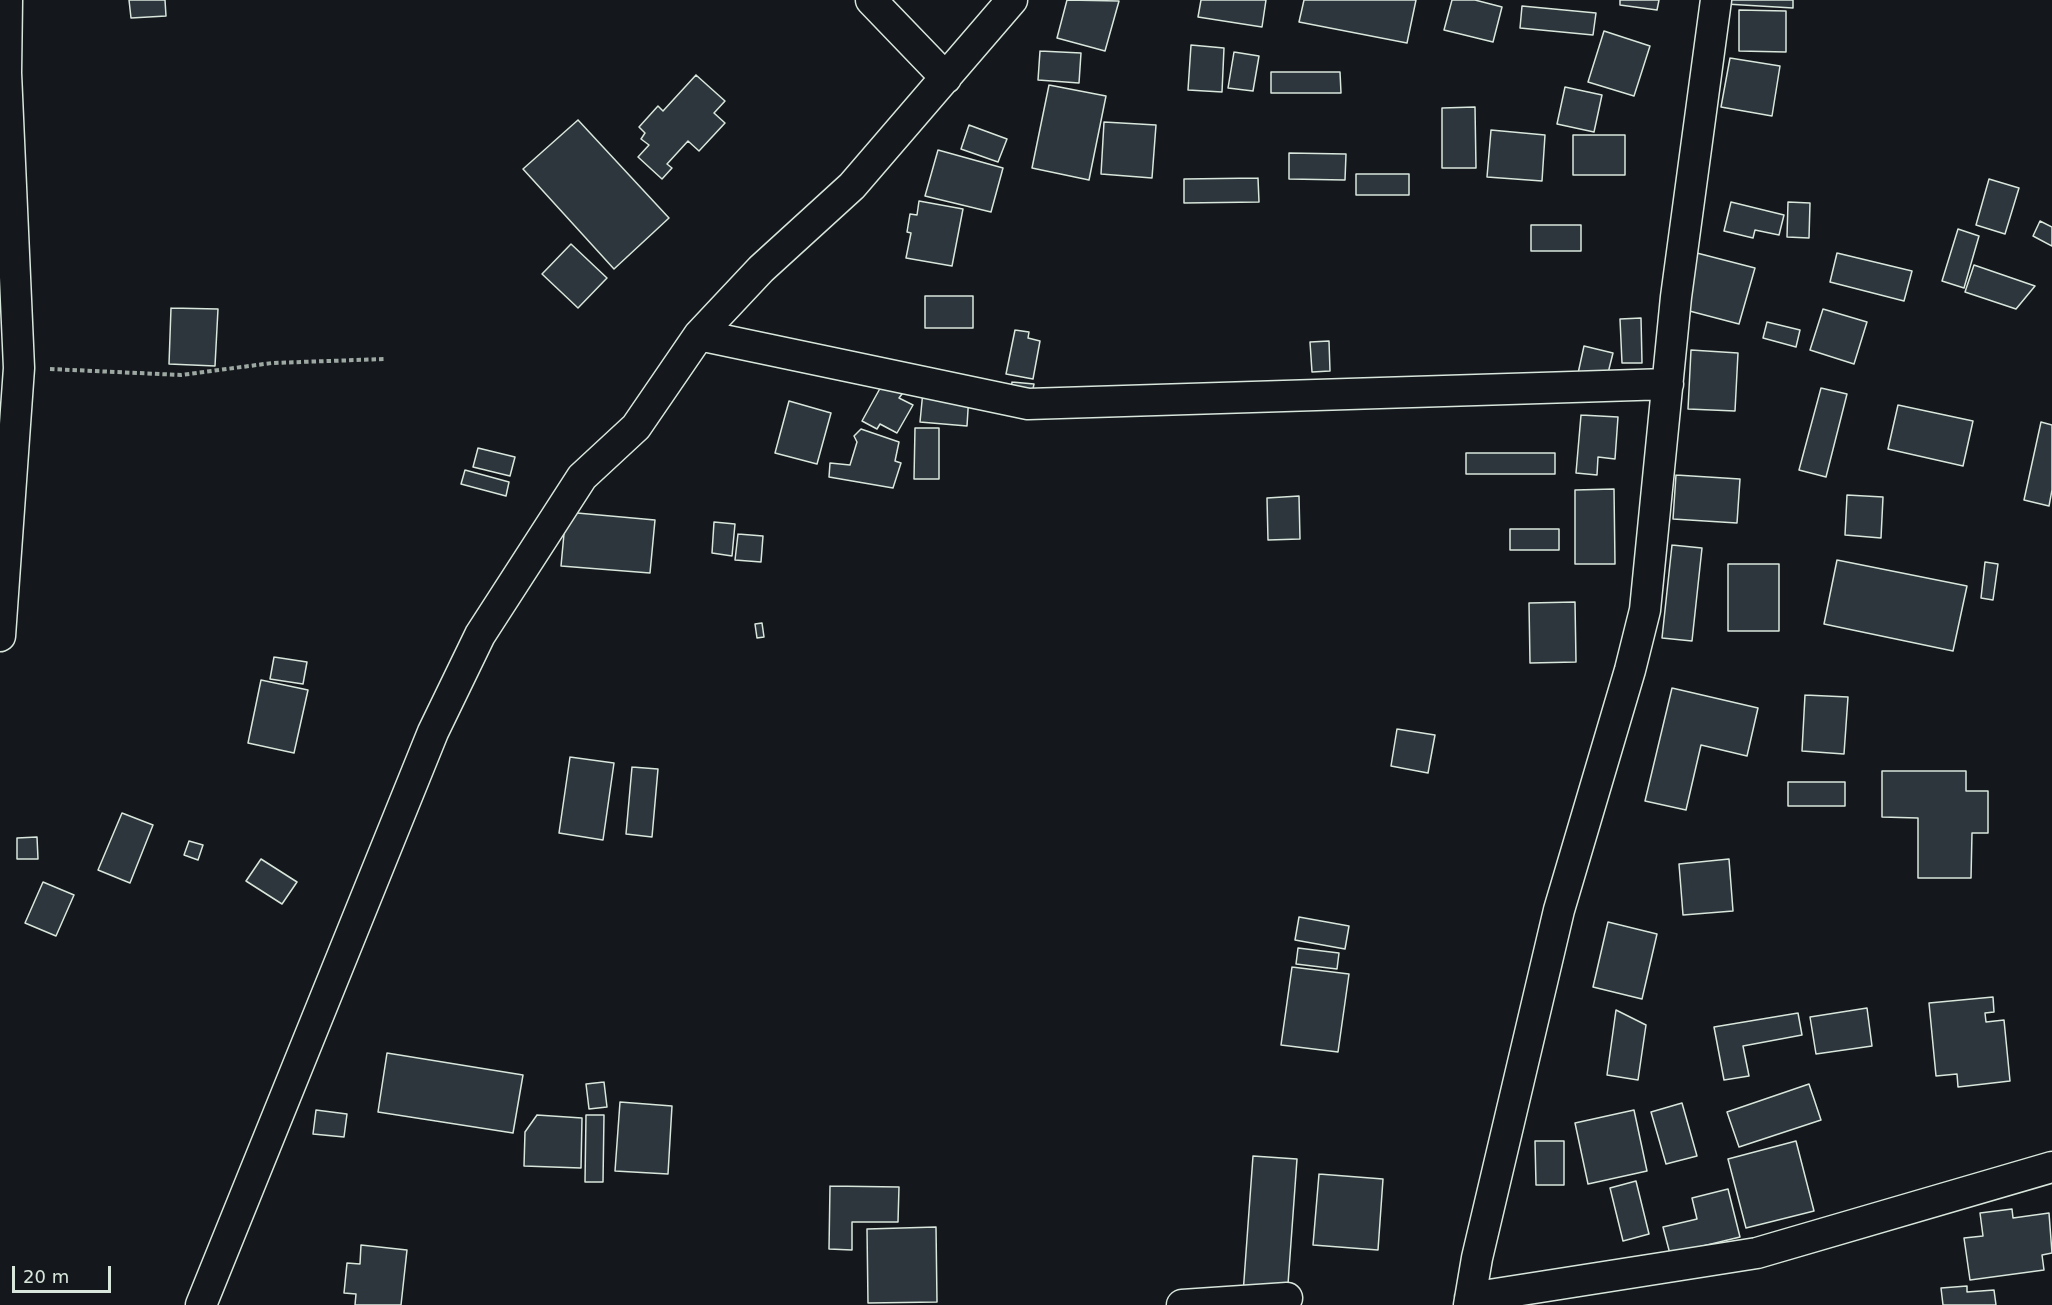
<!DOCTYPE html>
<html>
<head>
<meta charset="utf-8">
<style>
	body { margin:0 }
	#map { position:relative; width:2052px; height:1305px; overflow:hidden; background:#14181c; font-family:"DejaVu Sans",sans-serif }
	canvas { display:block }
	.scale { position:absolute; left:12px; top:1266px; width:99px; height:27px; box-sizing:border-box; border:3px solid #d8e6dc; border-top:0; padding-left:8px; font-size:18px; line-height:21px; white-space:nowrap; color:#d8e6dc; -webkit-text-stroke:4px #14181c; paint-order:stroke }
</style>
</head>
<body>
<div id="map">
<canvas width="2052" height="1305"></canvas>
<div class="scale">20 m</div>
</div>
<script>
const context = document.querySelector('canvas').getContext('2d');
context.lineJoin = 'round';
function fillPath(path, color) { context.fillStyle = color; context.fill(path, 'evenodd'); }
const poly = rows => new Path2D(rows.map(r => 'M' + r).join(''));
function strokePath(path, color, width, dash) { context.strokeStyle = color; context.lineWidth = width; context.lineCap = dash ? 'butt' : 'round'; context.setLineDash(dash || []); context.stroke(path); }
const building = poly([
	[129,0,165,0,166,16,131,18,129,0],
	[1067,0,1119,1,1105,51,1057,38,1067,0],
	[1201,0,1266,0,1262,27,1198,17,1201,0],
	[1304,0,1416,0,1407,43,1299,22,1304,0],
	[1452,0,1475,0,1502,7,1493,42,1444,30,1452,0],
	[1620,0,1659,0,1657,10,1620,5,1620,0],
	[1727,0,1793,0,1793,8,1726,4,1727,0],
	[1522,6,1596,13,1593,35,1520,28,1522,6],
	[1739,10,1786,11,1786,52,1739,51,1739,10],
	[1604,31,1650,46,1634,96,1588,82,1604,31],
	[1191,45,1224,48,1222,92,1188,90,1191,45],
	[1040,51,1081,53,1079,83,1038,80,1040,51],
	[1234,52,1259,56,1253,91,1228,88,1234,52],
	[1730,58,1780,66,1772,116,1721,107,1730,58],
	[1271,72,1340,72,1341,93,1271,93,1271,72],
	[696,75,725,101,714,113,725,123,699,151,688,141,667,164,672,168,662,179,638,157,649,145,641,139,645,133,639,127,658,106,663,111,696,75],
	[1049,85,1106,96,1089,180,1032,168,1049,85],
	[1565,87,1602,95,1594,132,1557,124,1565,87],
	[1475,107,1476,168,1442,168,1442,108,1475,107],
	[578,120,669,218,614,269,523,169,578,120],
	[1104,122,1156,125,1152,178,1101,174,1104,122],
	[969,125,1007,139,998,162,961,149,969,125],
	[1491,130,1545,135,1542,181,1487,177,1491,130],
	[1573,135,1625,135,1625,175,1573,175,1573,135],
	[938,150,1003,168,991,212,925,196,938,150],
	[1289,153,1346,154,1345,180,1289,179,1289,153],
	[1356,174,1409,174,1409,195,1356,195,1356,174],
	[1258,178,1259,202,1184,203,1184,179,1258,178],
	[1989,179,2019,188,2005,234,1976,225,1989,179],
	[919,201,963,209,952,266,906,258,911,233,907,232,910,214,917,215,919,201],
	[1731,202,1784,215,1779,235,1755,230,1753,238,1724,231,1731,202],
	[1788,202,1810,203,1809,238,1787,237,1788,202],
	[2040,221,2052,227,2052,246,2033,236,2040,221],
	[1531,225,1581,225,1581,251,1531,251,1531,225],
	[1958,229,1979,236,1964,288,1942,281,1958,229],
	[571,244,607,278,578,308,542,274,571,244],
	[1693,252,1755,268,1739,324,1678,308,1693,252],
	[1837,253,1912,271,1904,301,1830,282,1837,253],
	[1974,265,2035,286,2016,309,1965,292,1974,265],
	[925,296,973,296,973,328,925,328,925,296],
	[171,308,218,309,215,366,169,364,171,308],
	[1823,309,1867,322,1854,364,1810,350,1823,309],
	[1641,318,1642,363,1622,363,1620,319,1641,318],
	[1767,322,1800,330,1796,347,1763,338,1767,322],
	[1015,330,1029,332,1028,338,1040,341,1033,379,1006,374,1015,330],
	[1329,341,1330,371,1312,372,1310,342,1329,341],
	[1584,346,1613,353,1605,385,1577,378,1584,346],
	[1691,350,1738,353,1735,411,1688,409,1691,350],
	[1012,382,1034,384,1031,398,1010,395,1012,382],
	[883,383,902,394,899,398,913,405,897,433,880,424,877,429,862,421,883,383],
	[1821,388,1847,394,1826,477,1799,470,1821,388],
	[923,391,969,394,967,426,920,422,923,391],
	[789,401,831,413,817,464,775,453,789,401],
	[1898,405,1973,421,1963,466,1888,449,1898,405],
	[1581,415,1618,417,1615,459,1598,457,1597,475,1576,473,1581,415],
	[2041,422,2052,425,2052,490,2049,506,2024,500,2041,422],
	[915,428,939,428,939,479,914,479,915,428],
	[861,429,899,442,895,461,901,463,893,488,829,477,830,463,850,465,857,442,854,436,861,429],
	[478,448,515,457,510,476,473,467,478,448],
	[1466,453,1555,453,1555,474,1466,474,1466,453],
	[465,470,509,482,506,496,461,484,465,470],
	[1676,475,1740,479,1737,523,1673,519,1676,475],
	[1614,489,1615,564,1575,564,1575,490,1614,489],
	[1847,495,1883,497,1881,538,1845,535,1847,495],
	[1299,496,1300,539,1268,540,1267,498,1299,496],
	[566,512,655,520,650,573,561,566,566,512],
	[714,522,735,524,732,556,712,553,714,522],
	[1510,529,1559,529,1559,550,1510,550,1510,529],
	[738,534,763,536,761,562,735,560,738,534],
	[1672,545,1702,548,1692,641,1662,638,1672,545],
	[1837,560,1967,586,1953,651,1824,624,1837,560],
	[1985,562,1998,564,1993,600,1981,598,1985,562],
	[1728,564,1779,564,1779,631,1728,631,1728,564],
	[1575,602,1576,662,1530,663,1529,603,1575,602],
	[762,623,764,637,757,638,755,624,762,623],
	[274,657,307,662,303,684,270,679,274,657],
	[261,680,308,690,294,753,248,743,261,680],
	[1672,688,1758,708,1747,756,1701,745,1686,810,1645,801,1672,688],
	[1805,695,1848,697,1844,754,1802,751,1805,695],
	[1397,729,1435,735,1428,773,1391,766,1397,729],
	[570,757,614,763,603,840,559,833,570,757],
	[632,767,658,769,652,837,626,834,632,767],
	[1882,771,1966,771,1966,791,1988,791,1988,833,1972,833,1971,878,1918,878,1918,818,1882,817,1882,771],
	[1788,782,1845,782,1845,806,1788,806,1788,782],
	[122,813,153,825,130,883,98,870,122,813],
	[37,837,38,859,17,859,17,838,37,837],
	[189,841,203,845,198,860,184,855,189,841],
	[261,859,297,882,282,904,246,881,261,859],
	[1729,859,1733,911,1683,915,1679,864,1729,859],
	[43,882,74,895,56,936,25,923,43,882],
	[1299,917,1349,926,1345,949,1295,940,1299,917],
	[1608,922,1657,934,1642,999,1593,987,1608,922],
	[1298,948,1339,953,1337,969,1296,964,1298,948],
	[1292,967,1349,974,1338,1052,1281,1045,1292,967],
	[1993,997,1994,1012,1985,1013,1986,1022,2004,1020,2010,1081,1958,1087,1957,1074,1936,1076,1929,1003,1993,997],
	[1867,1008,1872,1046,1816,1054,1810,1017,1867,1008],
	[1616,1010,1646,1025,1638,1080,1607,1075,1616,1010],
	[1798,1013,1802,1035,1743,1046,1749,1076,1724,1080,1714,1027,1798,1013],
	[387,1053,523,1075,513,1133,378,1112,387,1053],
	[604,1082,607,1107,589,1109,586,1084,604,1082],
	[1809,1084,1821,1120,1739,1147,1727,1112,1809,1084],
	[620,1102,672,1106,668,1174,615,1171,620,1102],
	[1682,1103,1697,1156,1666,1164,1651,1112,1682,1103],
	[316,1110,347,1114,344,1137,313,1134,316,1110],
	[1634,1110,1647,1171,1588,1184,1575,1123,1634,1110],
	[537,1115,582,1118,581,1168,524,1166,525,1132,537,1115],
	[586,1115,604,1115,603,1182,585,1182,586,1115],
	[1535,1141,1564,1141,1564,1185,1536,1185,1535,1141],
	[1796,1141,1814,1211,1746,1228,1728,1159,1796,1141],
	[1253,1156,1297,1159,1287,1298,1243,1294,1253,1156],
	[1319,1174,1383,1179,1378,1250,1313,1245,1319,1174],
	[1636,1181,1649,1234,1623,1241,1610,1188,1636,1181],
	[830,1186,899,1187,898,1222,852,1222,852,1250,829,1249,830,1186],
	[1728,1189,1740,1237,1670,1254,1663,1227,1697,1219,1692,1198,1728,1189],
	[2012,1209,2013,1218,2049,1213,2052,1253,2042,1255,2044,1270,1970,1280,1964,1238,1983,1236,1980,1213,2012,1209],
	[936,1227,937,1302,868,1303,867,1229,936,1227],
	[361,1245,407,1250,401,1305,355,1305,356,1294,344,1293,347,1263,360,1264,361,1245],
	[1967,1286,1967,1292,1994,1290,1996,1305,1943,1305,1941,1288,1967,1286]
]);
const path = poly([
	[50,369,181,375,272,363,385,359]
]);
const minor = poly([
	[871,0,946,78],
	[699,335,1028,404,1668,384],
	[0,636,19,368,6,73,7,0],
	[1470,1298,1757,1253,2052,1167],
	[201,1305,433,732,480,635,582,477,636,427,699,335,761,269,852,186,1012,0],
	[1182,1305,1287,1298],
	[1469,1305,1477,1258,1559,910,1630,670,1645,610,1676,297,1716,0]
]);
fillPath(building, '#2c363c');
strokePath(building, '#d8e6dc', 1.5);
strokePath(minor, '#d8e6dc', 33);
strokePath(path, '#9da8a2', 4, [4.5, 3]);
strokePath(minor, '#14181c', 30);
</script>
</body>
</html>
